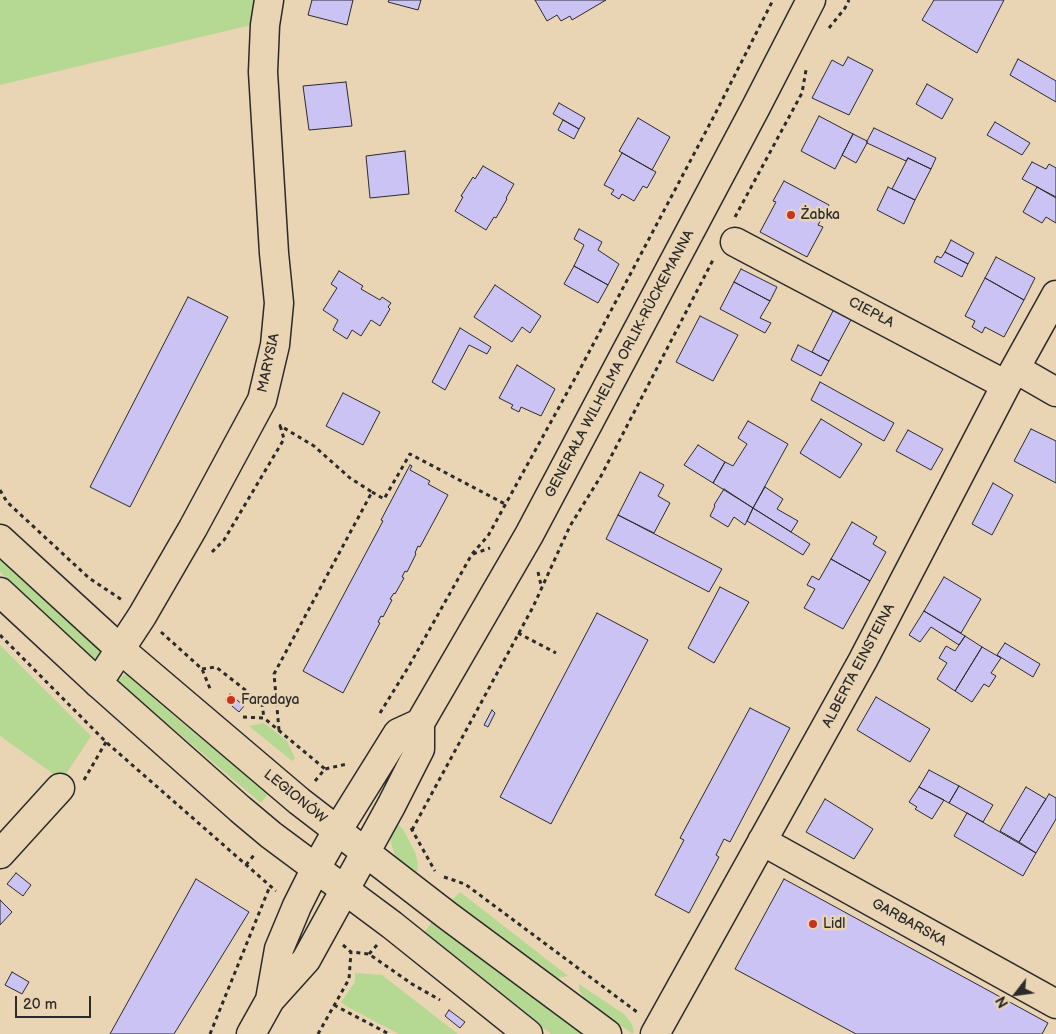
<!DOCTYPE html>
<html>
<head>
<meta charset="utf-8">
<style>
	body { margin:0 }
	#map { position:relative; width:1056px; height:1034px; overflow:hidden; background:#e9d5b3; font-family:"Balsamiq Sans",sans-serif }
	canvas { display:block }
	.north { position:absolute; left:991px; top:969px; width:50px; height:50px; -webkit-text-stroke:4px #e9d5b3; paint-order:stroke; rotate:240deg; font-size:14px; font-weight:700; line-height:20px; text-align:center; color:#2b2b2b }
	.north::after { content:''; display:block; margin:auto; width:18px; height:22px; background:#2b2b2b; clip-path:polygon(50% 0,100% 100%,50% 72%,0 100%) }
	.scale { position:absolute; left:15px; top:996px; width:76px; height:22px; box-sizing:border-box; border:2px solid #2b2b2b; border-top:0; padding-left:6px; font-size:15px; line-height:18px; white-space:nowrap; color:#2b2b2b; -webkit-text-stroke:4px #e9d5b3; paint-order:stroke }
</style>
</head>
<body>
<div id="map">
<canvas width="1056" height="1034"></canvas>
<div class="north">N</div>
<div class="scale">20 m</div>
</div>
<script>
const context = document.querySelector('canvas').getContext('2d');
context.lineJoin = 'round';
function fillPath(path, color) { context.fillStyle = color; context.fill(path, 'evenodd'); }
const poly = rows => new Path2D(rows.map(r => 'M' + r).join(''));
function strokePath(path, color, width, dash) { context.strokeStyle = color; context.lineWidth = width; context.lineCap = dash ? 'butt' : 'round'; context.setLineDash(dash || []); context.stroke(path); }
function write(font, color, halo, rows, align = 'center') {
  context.font = font + ' "Balsamiq Sans",sans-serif'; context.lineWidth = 5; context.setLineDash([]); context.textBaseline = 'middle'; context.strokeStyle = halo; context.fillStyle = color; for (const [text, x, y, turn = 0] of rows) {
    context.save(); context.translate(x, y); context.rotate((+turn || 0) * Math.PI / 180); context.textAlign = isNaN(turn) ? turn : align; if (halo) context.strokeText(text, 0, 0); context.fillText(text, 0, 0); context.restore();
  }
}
const green = poly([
	[0,0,255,0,251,25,0,85],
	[0,557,102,652,101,655,94,659,0,572],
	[0,645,91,736,62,780,0,736],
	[126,673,181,722,269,793,261,803,117,681],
	[264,723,287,741,295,758,292,761,249,726],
	[394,822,403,829,415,852,418,863,417,875,398,861,395,855,391,843,390,835],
	[460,892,568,976,557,978,452,900],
	[433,920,585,1034,551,1034,424,933],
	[355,973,382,975,458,1034,399,1034,346,1006,341,1002,355,982],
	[579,984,624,1014,632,1024,634,1033,631,1033,584,998,579,990]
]);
const building = poly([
	[312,0,353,0,347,25,308,15,312,0],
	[389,0,421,0,418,10,388,2,389,0],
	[535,0,606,0,572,20,570,16,561,21,557,15,547,21,535,0],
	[934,0,1004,0,977,53,922,20,934,0],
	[848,57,873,70,849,115,812,98,832,60,843,66,848,57],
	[1018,59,1056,81,1056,102,1010,75,1018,59],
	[346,82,352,126,309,130,303,86,346,82],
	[927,84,953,99,942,119,916,104,927,84],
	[559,103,585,118,579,129,553,114,559,103],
	[819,116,853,134,835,169,801,151,819,116],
	[638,118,670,137,652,170,619,151,638,118],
	[563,120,579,129,574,139,558,130,563,120],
	[995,122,1030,143,1022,155,987,135,995,122],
	[874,128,936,158,931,169,908,158,906,161,867,143,867,141,874,128],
	[853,134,867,141,867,143,856,163,842,155,853,134],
	[405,151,409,194,370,198,366,156,405,151],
	[622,153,656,172,647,188,643,186,634,201,622,194,619,199,611,194,614,190,604,185,622,153],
	[908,158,931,169,915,200,892,189,908,158],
	[1032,162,1046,169,1049,164,1056,168,1056,197,1022,179,1032,162],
	[483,166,514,184,506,198,507,199,496,218,494,217,486,230,455,211,463,197,461,196,473,177,475,179,483,166],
	[784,181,829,205,818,225,823,227,807,257,760,232,776,202,773,201,784,181],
	[888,187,915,200,904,224,877,210,888,187],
	[1037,187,1056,198,1056,223,1046,217,1042,223,1023,212,1037,187],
	[579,229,602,242,598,250,619,264,608,285,574,266,584,245,574,239,579,229],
	[951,240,974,253,968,264,945,252,951,240],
	[945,252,968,264,962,277,934,262,937,256,941,258,945,252],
	[996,257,1035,278,1024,300,985,278,996,257],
	[574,266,608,285,598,303,564,284,574,266],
	[741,269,777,287,770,301,734,282,741,269],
	[339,271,363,286,361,289,380,300,382,297,391,303,388,307,390,309,380,326,371,320,361,336,352,330,347,339,333,330,338,320,323,310,337,288,331,284,339,271],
	[985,278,1024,300,1004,337,985,327,982,333,972,327,975,321,965,316,985,278],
	[734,282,770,301,760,318,771,323,765,333,720,309,734,282],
	[495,285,541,316,530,333,522,327,512,342,474,317,495,285],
	[188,297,228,317,130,507,90,487,188,297],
	[835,307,853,316,829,361,812,352,835,307],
	[700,316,738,335,713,381,676,362,700,316],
	[460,328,491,347,487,354,469,345,445,390,432,382,460,328],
	[798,345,829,361,821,376,791,360,798,345],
	[517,365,555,389,541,416,521,407,519,412,511,408,513,405,499,398,517,365],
	[820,382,894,423,884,441,811,400,820,382],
	[343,393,380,412,363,445,326,426,343,393],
	[821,419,862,444,840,478,800,453,821,419],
	[748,421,788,444,753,508,713,483,725,462,733,466,747,444,738,438,748,421],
	[1031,429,1056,441,1056,483,1014,461,1031,429],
	[908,430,943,449,931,470,896,451,908,430],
	[698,445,725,462,713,483,684,465,698,445],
	[410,465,412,466,410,470,430,481,428,484,448,495,420,547,418,546,415,553,416,554,407,572,405,571,402,577,404,578,395,594,394,593,390,599,392,600,383,617,381,616,378,622,380,623,343,693,303,671,383,521,381,520,410,465],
	[640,472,664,485,658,496,670,503,654,533,618,515,640,472],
	[993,483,1013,495,992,535,972,524,993,483],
	[765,487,783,499,777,509,798,521,791,532,753,508,765,487],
	[724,489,753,508,745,525,734,517,728,527,710,516,715,506,714,505,724,489],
	[753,508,810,544,803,555,747,521,753,508],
	[618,515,722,569,709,592,606,539,618,515],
	[852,522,877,537,873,544,886,552,870,581,831,559,852,522],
	[831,559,870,581,843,629,804,608,815,589,807,585,812,576,819,580,831,559],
	[944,577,981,599,961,633,924,611,944,577],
	[720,587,749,602,714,663,688,648,720,587],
	[924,611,965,636,959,645,931,627,920,642,909,635,924,611],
	[597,613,648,640,551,824,500,797,597,613],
	[965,636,982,647,955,691,937,679,947,663,939,658,946,646,955,651,965,636],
	[1005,643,1040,664,1033,677,997,655,1005,643],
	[982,647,1001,658,991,673,996,676,989,687,984,684,972,702,955,691,982,647],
	[230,694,244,706,239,712,225,700,230,694],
	[876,697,930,729,910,762,857,730,876,697],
	[750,708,790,728,730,842,724,839,716,855,719,857,689,913,655,895,684,840,680,838,750,708],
	[492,710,495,713,488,727,484,725,492,710],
	[929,770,959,786,949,803,919,787,929,770],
	[959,786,993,805,983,822,949,803,959,786],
	[919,787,944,800,932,819,915,809,917,807,909,802,919,787],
	[1026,787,1046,799,1019,842,1000,831,1026,787],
	[1049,794,1056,798,1056,819,1036,853,1019,842,1049,794],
	[825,799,873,829,854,859,806,832,825,799],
	[967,813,1036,853,1023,876,954,836,967,813],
	[16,873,31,885,23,896,7,884,16,873],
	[196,879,249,912,174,1034,110,1034,196,879],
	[784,879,1048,1023,1042,1034,856,1034,735,969,784,879],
	[0,900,12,912,0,925,0,900],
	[12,972,29,982,22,994,5,985,12,972],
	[449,1010,465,1022,460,1028,445,1016,449,1010]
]);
const path = poly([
	[829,28,845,8,849,0],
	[735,217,802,93,806,70],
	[0,490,7,502,89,578,122,600],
	[372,492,384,499,410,454,505,504],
	[212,552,224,540,284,439,280,425],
	[473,554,490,548],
	[538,572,541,585],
	[161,632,202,669,211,691],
	[518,633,556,653],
	[0,635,106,742,276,891],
	[202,669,216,667,239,685,262,704,264,718],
	[380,713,409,666,472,554,488,536,579,371,713,118,773,0],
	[243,717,264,718,325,769],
	[279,730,274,674,372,492,350,478,314,446,279,425],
	[84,780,106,742],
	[315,781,325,769,347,764],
	[411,828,435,871],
	[412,830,533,607,570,526,601,476,714,258],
	[246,865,254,855],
	[444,877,465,884,637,1012],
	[343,945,351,952,369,954,412,984,440,1000],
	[369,954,377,945],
	[334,1005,389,1034],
	[210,1034,270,886],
	[318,1034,349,979,351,952]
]);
const street = poly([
	[735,242,1006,385],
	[1016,369,1056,392],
	[98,683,142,616,193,528,262,400,275,345,279,303,274,253,263,72,265,25,269,0],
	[762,841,1056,1004],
	[0,854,60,788],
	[655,1034,863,660,1006,385,1056,295]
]);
const secondary = poly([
	[0,539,120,649,299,801,448,916,607,1034],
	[0,592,98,683,240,809,271,835,392,925,528,1034],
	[270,1000,279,949,297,906,316,868,337,831,398,733,420,723],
	[251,1034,270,1000,306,960,391,806,420,749,420,723,529,535,756,107,811,0]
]);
const markers = [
	[791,215,5,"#c8321e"],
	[231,700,5,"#c8321e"],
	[813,924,5,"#c8321e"]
];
const poiNames = [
	["Żabka",801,215],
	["Faradaya",241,700],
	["Lidl",823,924]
];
const streetNames = [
	["CIEPŁA",871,313,28],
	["MARYSIA",269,363,-78],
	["GENERAŁA WILHELMA ORLIK-RÜCKEMANNA",620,364,-62],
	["ALBERTA EINSTEINA",859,666,-62],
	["LEGIONÓW",295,797,39],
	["GARBARSKA",909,923,29]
];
fillPath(green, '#b5d893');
fillPath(building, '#ccc3f5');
strokePath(building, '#2b2b2b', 1);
strokePath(street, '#2b2b2b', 31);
strokePath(secondary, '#2b2b2b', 31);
strokePath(path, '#2b2b2b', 3, [4, 4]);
strokePath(street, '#e9d5b3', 28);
strokePath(secondary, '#e9d5b3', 28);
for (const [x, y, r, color] of markers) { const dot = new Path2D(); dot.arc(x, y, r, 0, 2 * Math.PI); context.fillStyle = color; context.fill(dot); strokePath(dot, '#e9d5b3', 2); }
write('14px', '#2b2b2b', '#e9d5b3', poiNames, 'left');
write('14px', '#2b2b2b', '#e9d5b3', streetNames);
</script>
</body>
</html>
